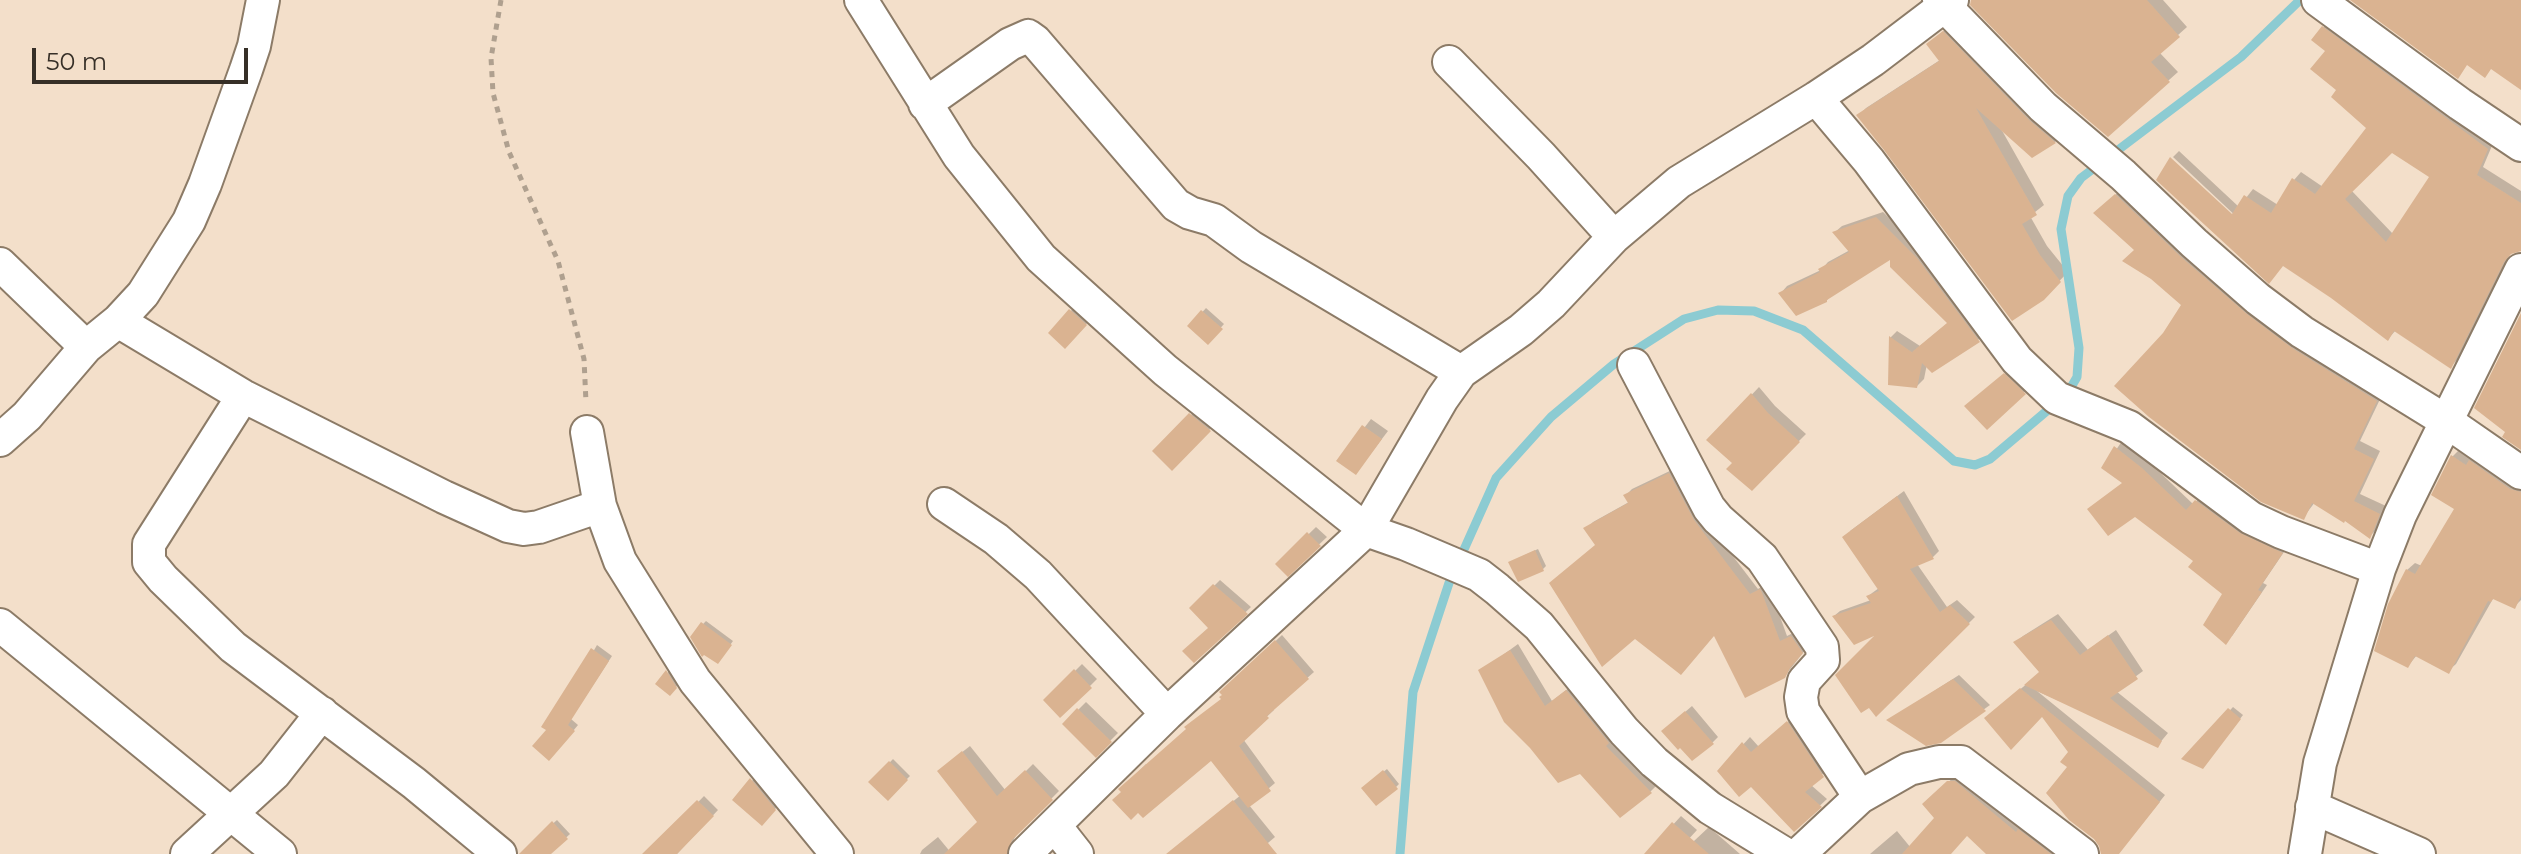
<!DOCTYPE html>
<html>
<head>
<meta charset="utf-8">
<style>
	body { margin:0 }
	#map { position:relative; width:2521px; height:854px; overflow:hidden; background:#f3dfca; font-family:Montserrat,sans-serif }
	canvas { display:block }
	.scale { position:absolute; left:32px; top:48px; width:216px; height:36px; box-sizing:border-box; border:4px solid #362f27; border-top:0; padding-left:10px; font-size:24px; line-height:28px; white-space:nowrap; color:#362f27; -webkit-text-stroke:6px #f3dfca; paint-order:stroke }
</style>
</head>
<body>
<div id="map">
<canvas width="2521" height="854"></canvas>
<div class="scale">50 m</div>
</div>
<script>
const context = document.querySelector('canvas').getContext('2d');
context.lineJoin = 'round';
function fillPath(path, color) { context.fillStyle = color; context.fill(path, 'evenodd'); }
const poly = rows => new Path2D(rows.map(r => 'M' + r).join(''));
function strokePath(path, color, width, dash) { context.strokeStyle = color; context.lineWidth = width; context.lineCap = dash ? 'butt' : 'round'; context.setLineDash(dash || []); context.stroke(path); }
const shadow = poly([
	[1972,0,2163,0,2187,27,2159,52,2178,72,2108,134],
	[2331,20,2494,141,2483,167,2521,191,2521,249,2511,252,2458,359,2451,366,2396,330,2388,339,2238,223,2240,220,2173,157,2179,151,2239,207,2253,189,2278,205,2294,180,2301,172,2323,187,2368,128,2339,89,2323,28],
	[2392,150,2432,176,2393,234,2351,190],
	[1952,24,2063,134,2055,142,2032,156,2000,127,2044,205,2030,216,2047,246,2068,272,2043,298,1858,116,1866,108,1940,60,1928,44],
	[2123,188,2383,393,2360,441,2380,451,2360,494,2386,506,2377,529,2370,536,2315,502,2303,518,2165,334,2184,304,2103,206],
	[1883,212,1924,251,1985,333,1978,340,1927,364,1924,379,1917,386,1890,383,1891,337,1897,331,1920,346,1949,322,1893,257,1833,294,1826,301,1781,293,1787,286,1821,270,1828,262,1850,250,1835,232,1842,226],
	[1078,303,1093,317,1065,346,1051,333],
	[1206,308,1224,324,1208,342,1190,326],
	[2012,368,2031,386,1987,427,1974,399],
	[1759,387,1775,406,1806,434,1752,488,1735,463,1709,440],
	[1198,408,1216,423,1172,468,1155,451],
	[1371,419,1388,431,1356,473,1339,461],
	[2122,441,2149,462,2193,504,2203,495,2288,546,2263,583,2267,585,2232,636,2225,593,2125,482,2104,468],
	[2460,449,2521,483,2521,600,2514,607,2494,597,2456,664,2448,671,2417,655,2408,666,2407,570,2415,563,2422,566,2457,508,2452,457],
	[1676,468,1700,513,1758,589,1767,583,1769,586,1787,636,1799,630,1809,645,1784,677,1715,634,1597,544,1586,529,1593,522,1629,502,1625,496,1632,489],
	[1904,491,1939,551,1933,557,1917,564,1947,607,1957,600,1975,617,1877,714,1882,630,1834,616,1840,611,1871,600,1868,596,1879,588,1850,531],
	[1316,527,1327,537,1288,574,1278,564],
	[1538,549,1546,566,1543,569,1510,562],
	[1220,580,1251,607,1194,661,1210,628,1192,608],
	[2058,614,2088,650,2116,630,2143,671,2116,691,2168,733,2158,745,2037,691,2165,795,2126,844,2070,767,2070,752,2042,714,1993,712,2041,672,2016,642,2023,636],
	[706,621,733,641,720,659,703,624],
	[1282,635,1314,672,1272,709,1274,710,1243,739,1275,783,1249,805,1275,837,1255,854,1167,854,1241,795,1211,758,1124,792,1121,789,1146,764,1148,765,1223,698,1222,692],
	[1518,644,1552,701,1574,684,1657,785,1650,792,1481,671],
	[597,645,612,656,571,719,578,725,554,754,549,729],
	[1082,664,1097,679,1061,715,1046,700],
	[674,665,683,679,670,694,658,684],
	[1959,675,1990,705,1940,741,1889,720],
	[1086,702,1118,733,1096,755,1064,724],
	[1692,706,1718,737,1712,743,1680,745,1670,725],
	[2233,707,2243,715,2206,763,2185,758],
	[1795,716,1829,768,1811,785,1827,799,1794,830,1751,784,1719,771,1750,737,1759,747],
	[970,746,1006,791,1033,764,1059,791,1018,832,1014,839,1012,851,1008,854,1002,854,980,822,947,764],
	[893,759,910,776,888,798,871,782],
	[1387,769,1399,784,1396,787,1367,785],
	[759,773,782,801,769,816,735,800],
	[1956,775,2066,854,1988,854,1967,834,1950,854,1870,854,1897,831,1911,848,1937,818,1925,804],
	[704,796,718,810,677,854,648,854],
	[1681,816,1697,830,1675,854,1653,854,1649,851],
	[557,820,570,834,548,854,536,854,528,846],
	[1709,827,1740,854,1680,854],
	[938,837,952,854,920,854,922,850]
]);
const stream = poly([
	[2067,394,2077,377,2079,348,2061,229,2068,196,2081,178,2241,57,2300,0],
	[1400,854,1413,692,1449,583,1496,478,1551,417,1614,364,1684,319,1718,310,1754,311,1803,330,1954,461,1975,465,1990,459,2055,404]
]);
const building = poly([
	[1971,0,2147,0,2180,37,2151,62,2170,82,2108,137,2056,93,1970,5],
	[2350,0,2521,0,2521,90,2491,69,2485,78,2467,65,2458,79],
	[2322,26,2488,149,2477,175,2521,203,2521,251,2511,254,2504,262,2451,369,2394,331,2388,341,2331,298,2283,266,2269,284,2156,180,2170,157,2232,214,2244,195,2271,213,2292,178,2315,194,2366,128,2331,97,2336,90,2310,69,2325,51,2311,40],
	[2392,153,2429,177,2386,242,2345,199],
	[1943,31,2029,120,2056,143,2032,158,1976,108,2037,215,2022,224,2040,255,2061,282,2044,300,2012,321,1884,150,1856,115,1939,61,1926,44],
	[2115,194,2181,257,2247,314,2292,348,2377,401,2354,449,2374,459,2354,501,2380,514,2370,539,2345,521,2344,523,2312,503,2304,520,2261,502,2149,417,2114,386,2163,333,2181,305,2151,279,2122,261,2134,250,2093,213],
	[1876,217,1917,258,1980,342,1932,373,1922,363,1917,388,1888,385,1889,336,1913,353,1912,352,1947,323,1890,267,1890,260,1827,300,1827,302,1796,316,1778,293,1820,272,1818,269,1849,252,1832,232],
	[1069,309,1087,325,1065,349,1048,333],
	[1201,310,1223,329,1208,345,1187,326],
	[2521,313,2521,450,2502,437,2505,432,2474,408],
	[2004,373,2026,394,1987,430,1964,406],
	[1751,393,1768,413,1800,442,1752,491,1726,469,1732,463,1706,440],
	[1189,413,1211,431,1172,471,1152,451],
	[1362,425,1382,439,1356,475,1336,461],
	[2114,446,2142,468,2186,510,2195,500,2240,533,2283,553,2258,590,2262,592,2226,645,2203,625,2222,594,2188,567,2193,561,2135,517,2108,536,2087,509,2122,483,2101,468],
	[2451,455,2466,465,2469,460,2510,489,2521,492,2521,596,2515,609,2493,599,2491,602,2488,601,2449,674,2415,656,2408,668,2374,651,2388,604,2406,569,2415,574,2454,509,2431,495],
	[1669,473,1694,520,1750,594,1760,589,1762,593,1780,641,1791,636,1803,653,1790,668,1785,678,1745,698,1714,636,1681,675,1635,639,1602,667,1549,583,1595,545,1583,528,1628,503,1623,495],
	[1897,496,1934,559,1910,569,1940,612,1950,605,1970,624,1876,717,1869,708,1861,713,1835,675,1874,636,1854,645,1832,616,1871,603,1866,596,1879,591,1842,537],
	[1307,532,1321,546,1288,577,1275,564],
	[1535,550,1544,571,1518,582,1508,562],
	[1213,584,1248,614,1194,663,1182,651,1208,628,1189,608],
	[2051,620,2080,655,2108,635,2138,679,2110,698,2162,741,2158,748,2024,685,2039,672,2013,642],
	[701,622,732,645,718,664,704,655,702,657,690,637],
	[1275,640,1309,679,1267,716,1269,718,1239,746,1271,791,1248,808,1211,761,1143,818,1138,813,1131,820,1112,800,1121,792,1118,789,1186,729,1184,727,1221,699,1219,697,1222,695,1219,692],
	[591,648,609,661,568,725,575,731,549,761,532,746,546,730,541,727],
	[1510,650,1545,706,1566,690,1609,743,1606,746,1652,793,1620,818,1580,774,1558,783,1530,748,1504,722,1478,670],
	[1074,669,1092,688,1060,718,1043,700],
	[666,670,677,688,670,696,655,684],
	[1953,679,1986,711,1941,743,1926,746,1886,720],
	[2020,688,2160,802,2119,854,2101,854,2099,846,2094,839,2069,820,2046,793,2067,767,2060,762,2068,752,2042,717,2011,750,1984,718],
	[1077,708,1112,742,1096,758,1062,724],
	[2228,708,2241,719,2203,769,2181,759],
	[1685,711,1714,744,1692,761,1680,748,1678,750,1661,731],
	[1787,721,1824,777,1805,792,1822,807,1794,832,1751,787,1739,797,1717,771,1742,742,1751,752],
	[962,751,997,796,1025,770,1053,800,1012,840,1007,854,944,854,977,822,937,771],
	[889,761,908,780,888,801,868,782],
	[1383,770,1398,789,1376,806,1361,788],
	[750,778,776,810,762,826,732,800],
	[1947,781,1955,781,2016,832,2018,829,2051,854,1986,854,1967,836,1951,854,1902,854,1934,818,1922,804],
	[697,800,714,816,677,854,642,854],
	[1233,800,1277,854,1166,854],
	[552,821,568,839,551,854,519,854],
	[1672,822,1709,854,1644,854]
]);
const path = poly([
	[501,0,491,58,493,93,509,152,558,261,584,359,586,402]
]);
const minor = poly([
	[861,0,959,156,1041,258,1165,370,1366,530,1406,544,1479,575,1497,589,1539,626,1624,731,1654,762,1710,808,1785,854],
	[1939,0,2043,107,2123,175,2194,243,2258,299,2302,332,2446,421,2521,473],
	[2318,0,2460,104,2521,145],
	[1449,62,1541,156,1614,237],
	[1816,98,1869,161,2017,360,2057,398,2129,427,2251,518,2281,532,2379,569],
	[925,104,1010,44,1028,36,1035,41,1176,205,1190,213,1214,220,1251,247,1461,372],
	[0,264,86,347],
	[118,321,243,396,444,497,508,526,524,529,539,527,600,506],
	[1634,365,1709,508,1718,519,1762,558,1822,647,1823,660,1804,681,1801,697,1803,711,1860,797],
	[243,396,149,544,149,562,163,579,233,647,414,783,500,854],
	[587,432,600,506,620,561,695,681,837,854],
	[0,440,27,416,86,347,118,321,143,294,189,221,205,184,246,70,254,46,263,0],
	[944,504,996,539,1038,575,1167,714],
	[0,625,280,854],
	[2312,807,2419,854],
	[1055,826,1077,854],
	[187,854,274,774,322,713],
	[1025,854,1167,714,1366,530,1442,399,1461,372,1521,330,1551,304,1614,237,1679,182,1816,98,1873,60,1952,0],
	[1799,854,1860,797,1909,769,1939,762,1961,762,2082,854],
	[2305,854,2320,763,2379,569,2400,515,2521,270]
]);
fillPath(shadow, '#0003');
strokePath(stream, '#8ccbd2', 9);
fillPath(building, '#dab391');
strokePath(minor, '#8c7b67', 36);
strokePath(path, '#afa08f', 5, [6, 6]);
strokePath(minor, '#fff', 32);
</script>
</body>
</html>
